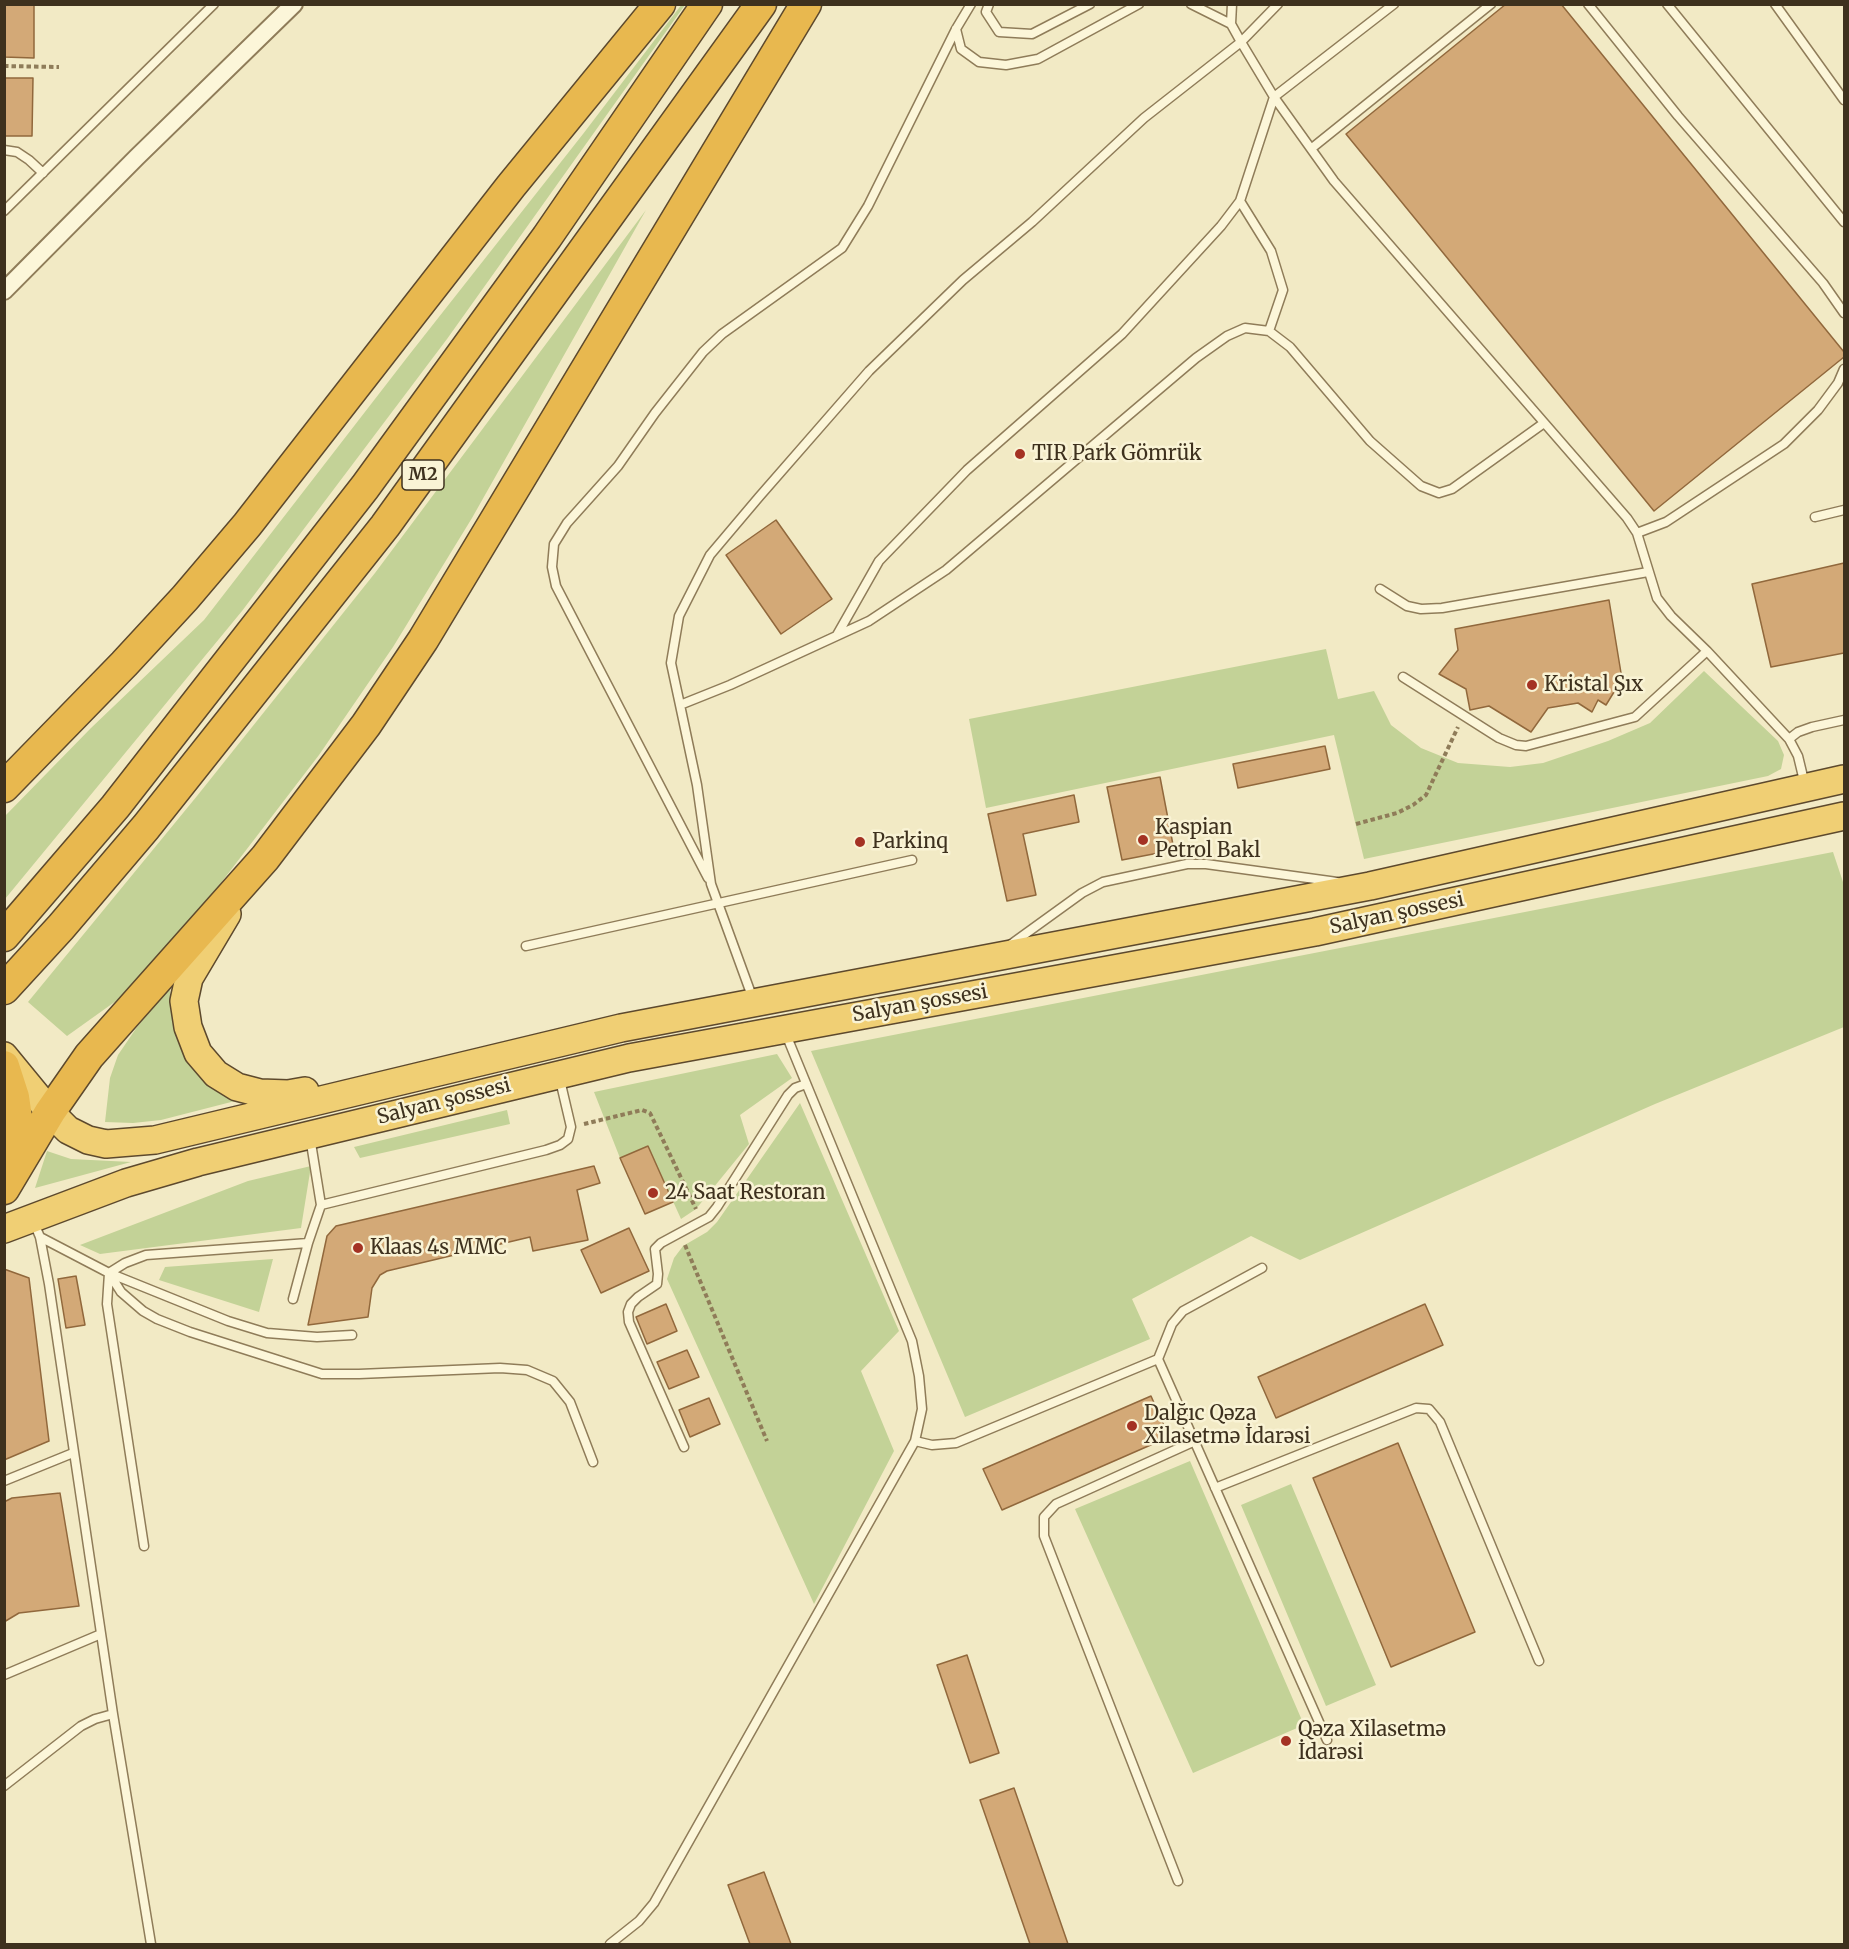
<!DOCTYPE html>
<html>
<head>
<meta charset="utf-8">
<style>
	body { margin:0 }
	#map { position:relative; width:1849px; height:1949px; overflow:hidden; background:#f2eac5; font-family:Merriweather,serif }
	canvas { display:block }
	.frame { position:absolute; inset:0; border:6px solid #3e311e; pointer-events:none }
</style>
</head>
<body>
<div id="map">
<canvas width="1849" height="1949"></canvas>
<div class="frame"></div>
</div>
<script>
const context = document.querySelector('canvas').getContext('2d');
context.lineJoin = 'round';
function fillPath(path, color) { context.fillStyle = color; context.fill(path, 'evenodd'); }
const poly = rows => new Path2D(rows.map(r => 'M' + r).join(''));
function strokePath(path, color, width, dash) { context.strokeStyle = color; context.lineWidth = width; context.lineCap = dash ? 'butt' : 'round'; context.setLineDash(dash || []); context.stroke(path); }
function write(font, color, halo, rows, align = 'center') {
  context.font = font + ' Merriweather,serif'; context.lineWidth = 5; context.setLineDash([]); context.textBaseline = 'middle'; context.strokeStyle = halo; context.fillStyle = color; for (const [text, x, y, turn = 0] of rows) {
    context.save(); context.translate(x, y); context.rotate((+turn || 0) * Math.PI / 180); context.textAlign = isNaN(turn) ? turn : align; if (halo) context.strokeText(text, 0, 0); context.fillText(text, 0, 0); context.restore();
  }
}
const green = poly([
	[682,4,685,5,447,339,242,611,5,899,5,816,91,728,204,620,409,355,583,134],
	[646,210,472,518,393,647,319,755,217,888,123,996,67,1036,28,1002,197,796,375,573],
	[1326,649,1338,699,1374,691,1391,725,1421,748,1458,763,1510,767,1543,763,1608,741,1650,723,1704,671,1778,741,1784,755,1781,769,1768,776,1364,859,1334,735,986,808,969,719],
	[1833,852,1844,885,1844,1027,1655,1104,1300,1260,1251,1236,1132,1299,1150,1339,965,1417,811,1051],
	[170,988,173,1026,191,1066,207,1083,239,1100,161,1120,133,1123,105,1122,110,1078,118,1055,137,1027],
	[777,1054,792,1078,740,1115,749,1144,696,1209,681,1219,648,1146,620,1158,594,1092],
	[800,1103,899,1331,861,1371,894,1451,814,1604,667,1279,674,1258,683,1246,707,1232,717,1222],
	[507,1110,510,1124,360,1158,354,1147],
	[47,1151,71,1159,131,1162,35,1188],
	[311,1166,301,1228,100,1254,80,1245,248,1181],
	[273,1259,259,1312,159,1280,165,1267],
	[1190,1461,1304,1725,1193,1773,1075,1509],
	[1291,1484,1376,1685,1326,1706,1241,1505]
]);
const building = poly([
	[4,4,34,4,34,58,4,57,4,4],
	[1506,4,1561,4,1844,352,1844,357,1654,511,1346,134,1506,4],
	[4,78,33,78,32,136,4,136,4,78],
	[776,520,832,599,781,634,726,555,776,520],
	[1844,563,1844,653,1771,667,1752,584,1844,563],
	[1609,600,1622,679,1606,705,1598,700,1592,712,1578,703,1548,708,1531,732,1489,706,1470,710,1466,689,1439,674,1458,650,1455,629,1609,600],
	[1325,746,1330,769,1238,788,1233,764,1325,746],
	[1160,777,1174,850,1122,860,1107,787,1160,777],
	[1074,795,1079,822,1023,834,1036,895,1007,901,988,814,1074,795],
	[648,1146,673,1202,645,1214,620,1158,648,1146],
	[594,1166,600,1183,577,1190,588,1240,533,1251,530,1237,387,1271,380,1275,372,1288,368,1317,308,1325,327,1236,336,1226,594,1166],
	[629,1228,649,1271,601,1293,581,1250,629,1228],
	[4,1269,29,1278,49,1441,4,1460,4,1269],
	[76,1276,85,1325,66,1328,58,1279,76,1276],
	[666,1304,677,1331,647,1344,636,1317,666,1304],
	[1425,1304,1443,1345,1276,1418,1258,1377,1425,1304],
	[687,1350,699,1377,669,1389,657,1362,687,1350],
	[1151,1396,1169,1437,1002,1510,983,1469,1151,1396],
	[709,1398,720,1424,690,1437,679,1410,709,1398],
	[1398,1443,1475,1632,1391,1667,1313,1478,1398,1443],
	[60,1493,79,1606,19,1613,4,1622,4,1502,12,1498,60,1493],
	[967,1655,999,1753,970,1763,937,1665,967,1655],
	[1014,1788,1068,1944,1030,1944,980,1800,1014,1788],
	[764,1872,791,1944,750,1944,728,1885,764,1872]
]);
const path = poly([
	[4,66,59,67],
	[1356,824,1397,813,1413,805,1426,795,1458,727],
	[584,1124,642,1110,650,1113,696,1209],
	[685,1245,767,1441]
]);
const service = poly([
	[989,4,986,12,999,32,1032,34,1090,4],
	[1191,4,1231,24],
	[1232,4,1231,24,1241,42,1274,97,1334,181,1627,518,1637,533,1657,598,1671,616,1707,651,1789,739,1798,756,1805,785],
	[1588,4,1678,116,1823,283,1844,313],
	[1667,4,1844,222],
	[1775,4,1844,100],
	[956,29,961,49,979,62,1006,65,1038,59,1139,4],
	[1312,148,1491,4],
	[4,150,17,152,29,160,43,173],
	[1240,201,1271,251,1283,290,1269,331],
	[4,211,214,4],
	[1815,517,1844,510],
	[1637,533,1666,522,1784,444,1818,410,1838,383,1844,369],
	[1380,589,1407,606,1421,609,1442,608,1648,572],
	[837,635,879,561,967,470,1122,334,1221,226,1240,201,1274,97,1394,4],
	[1403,677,1499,738,1516,745,1526,746,1635,717,1707,651],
	[680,705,671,663,679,616,710,555,759,497,869,371,963,280,1032,222,1144,118,1241,42,1278,4],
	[1789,739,1798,732,1812,727,1844,720],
	[708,878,556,586,552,567,554,544,567,523,618,466,655,413,703,352,722,334,842,248,868,206,956,29,971,4],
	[1010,945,1082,893,1103,882,1187,864,1206,864,1337,882],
	[526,946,912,860],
	[753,999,711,884,697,785,680,705,730,685,869,621,946,570,1196,358,1227,336,1245,328,1269,331,1290,347,1370,441,1421,486,1439,493,1452,489,1544,423],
	[310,1137,321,1205,308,1243,146,1255,125,1263,109,1273,121,1292,143,1311,157,1319,190,1332,322,1374,359,1374,500,1368,527,1370,553,1381,570,1402,593,1462],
	[321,1205,546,1150,560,1145,568,1139,571,1127,560,1080],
	[34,1223,40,1237,49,1284,113,1714,151,1944],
	[40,1237,109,1273,228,1321,267,1333,317,1337,352,1335],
	[109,1273,107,1304,144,1546],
	[293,1299,308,1243],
	[1158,1359,1172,1324,1183,1311,1262,1268],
	[915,1441,932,1445,956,1443,1158,1359,1327,1740],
	[684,1447,629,1322,628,1312,631,1304,638,1297,657,1284,658,1274,655,1249,661,1243,709,1217,717,1207,788,1095,795,1088,806,1084],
	[4,1481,73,1453],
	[1215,1488,1416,1408,1429,1409,1440,1422,1539,1661],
	[4,1675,101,1634],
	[4,1786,81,1726,95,1719,113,1714],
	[1178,1881,1044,1536,1044,1517,1056,1504,1195,1441],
	[610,1944,639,1921,654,1903,915,1441,922,1409,919,1376,912,1341,785,1032]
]);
const minor = poly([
	[4,291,137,157,294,4]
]);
const trunk = poly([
	[227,914,189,978,184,1001,188,1027,198,1053,216,1074,237,1087,260,1093,288,1094,305,1091],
	[4,1056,50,1112,68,1130,88,1140,106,1144,155,1140,621,1028,1370,886,1844,779],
	[4,1229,126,1183,198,1162,629,1058,1315,932,1844,816]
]);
const motorway = poly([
	[4,787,124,664,185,598,247,525,511,186,660,4],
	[4,936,115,807,365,487,547,237,707,4],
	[4,989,61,927,146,827,385,526,761,4],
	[4,1066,14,1097,17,1118,16,1139,11,1166],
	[4,1189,50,1112,89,1056,265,858,366,725,423,640,806,4]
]);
const markers = [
	[1020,454,6,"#a43223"],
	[1532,685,6,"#a43223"],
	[1143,840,6,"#a43223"],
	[860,842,6,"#a43223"],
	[653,1193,6,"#a43223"],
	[358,1248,6,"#a43223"],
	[1132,1426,6,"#a43223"],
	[1286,1741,6,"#a43223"]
];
const shields = [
	[423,475,42]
];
const shieldNames = [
	["M2",423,475]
];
const poiNames = [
	["TIR Park Gömrük",1032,454],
	["Kristal Şıx",1544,685],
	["Kaspian",1155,828],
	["Petrol Bakl",1155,851],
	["Parkinq",872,842],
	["24 Saat Restoran",665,1193],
	["Klaas 4s MMC",370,1248],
	["Dalğıc Qəza",1144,1414],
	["Xilasetmə İdarəsi",1144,1437],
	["Qəza Xilasetmə",1298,1730],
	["İdarəsi",1298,1753]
];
const streetNames = [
	["Salyan şossesi",1397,914,-12],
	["Salyan şossesi",920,1004,-10],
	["Salyan şossesi",444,1102,-14]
];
fillPath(green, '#c3d297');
fillPath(building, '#d3a977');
strokePath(building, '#91683c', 1.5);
strokePath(service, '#8f7c59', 11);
strokePath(minor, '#8f7c59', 20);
strokePath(trunk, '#5d492d', 30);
strokePath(motorway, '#5d492d', 33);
strokePath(path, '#8f7c59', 4, [4.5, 3]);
strokePath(service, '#fcf6d9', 8);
strokePath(minor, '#fcf6d9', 16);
strokePath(trunk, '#f0cf74', 27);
strokePath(motorway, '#e8b84f', 30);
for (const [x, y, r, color] of markers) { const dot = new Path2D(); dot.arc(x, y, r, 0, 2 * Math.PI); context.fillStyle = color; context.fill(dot); strokePath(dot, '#f9f3d5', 2); }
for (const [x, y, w] of shields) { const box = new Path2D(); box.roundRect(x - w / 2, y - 15, w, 30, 4.5); context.fillStyle = '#f9f3d5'; context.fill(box); strokePath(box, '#3e311e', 1.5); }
write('bold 18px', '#3e311e', null, shieldNames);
write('20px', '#3e311e', '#f9f3d5', poiNames, 'left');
write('20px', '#3e311e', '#f9f3d5', streetNames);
</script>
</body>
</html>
